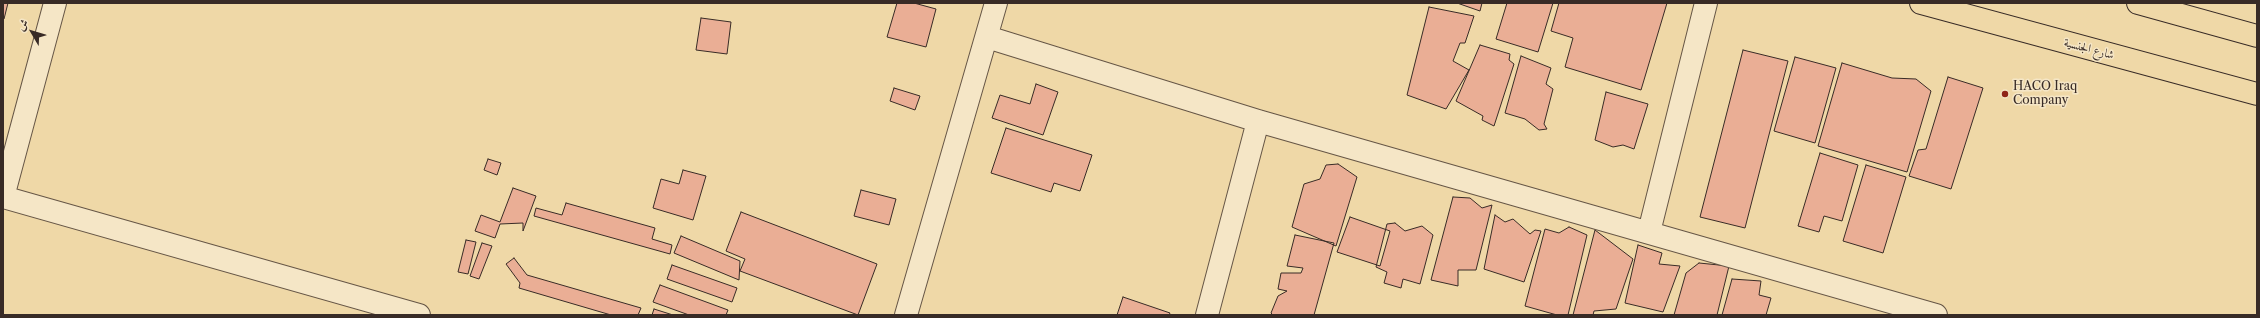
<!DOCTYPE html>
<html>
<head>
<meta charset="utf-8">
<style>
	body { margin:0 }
	#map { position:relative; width:2260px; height:318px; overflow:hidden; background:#efd8a7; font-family:"Libre Caslon Text",Amiri,serif }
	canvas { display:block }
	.frame { position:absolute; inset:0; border:4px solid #382b26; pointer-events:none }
	.north { position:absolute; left:12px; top:12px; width:40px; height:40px; -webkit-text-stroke:3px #f5e6c6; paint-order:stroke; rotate:308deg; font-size:11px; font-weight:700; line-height:16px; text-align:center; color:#382b26 }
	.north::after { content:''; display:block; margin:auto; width:14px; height:18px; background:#382b26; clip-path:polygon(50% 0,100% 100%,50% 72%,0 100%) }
</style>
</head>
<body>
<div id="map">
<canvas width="2260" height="318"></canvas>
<div class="frame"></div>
<div class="north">ش</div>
</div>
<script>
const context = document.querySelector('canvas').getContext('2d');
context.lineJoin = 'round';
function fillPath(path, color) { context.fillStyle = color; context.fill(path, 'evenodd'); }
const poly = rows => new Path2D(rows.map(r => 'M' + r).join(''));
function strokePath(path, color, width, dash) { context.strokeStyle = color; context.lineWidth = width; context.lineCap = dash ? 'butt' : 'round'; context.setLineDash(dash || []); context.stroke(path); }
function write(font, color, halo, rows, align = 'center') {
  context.font = font + ' "Libre Caslon Text",Amiri,serif'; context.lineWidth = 3; context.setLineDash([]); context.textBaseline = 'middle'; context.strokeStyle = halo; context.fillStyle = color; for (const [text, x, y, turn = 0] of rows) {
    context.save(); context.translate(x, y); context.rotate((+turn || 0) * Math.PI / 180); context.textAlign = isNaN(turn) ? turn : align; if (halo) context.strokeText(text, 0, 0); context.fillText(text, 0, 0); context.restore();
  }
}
const building = poly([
	[3,3,8,3,4,19,3,19,3,3],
	[897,3,914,3,936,9,926,47,887,37,897,3],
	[1457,3,1482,3,1480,11,1457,3],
	[1507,3,1553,3,1538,52,1496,39,1507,3],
	[1559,3,1667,3,1641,90,1565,67,1573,38,1551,31,1559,3],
	[1429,7,1474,16,1465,43,1460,43,1453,61,1469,70,1446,109,1407,95,1429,7],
	[701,18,731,22,727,54,696,50,701,18],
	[1480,45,1510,54,1509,60,1514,64,1494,126,1482,120,1483,116,1456,101,1480,45],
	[1743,50,1788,61,1745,228,1700,217,1743,50],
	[1521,56,1551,68,1546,84,1553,89,1544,124,1547,129,1539,130,1525,119,1505,113,1521,56],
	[1795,57,1836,68,1815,143,1774,131,1795,57],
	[1842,63,1892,78,1916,79,1931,91,1907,172,1818,146,1842,63],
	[1948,77,1983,88,1951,189,1909,176,1918,150,1926,149,1948,77],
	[1036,84,1058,92,1043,135,992,118,1000,95,1030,104,1036,84],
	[894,88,920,96,915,110,890,101,894,88],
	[1606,92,1648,104,1634,149,1623,145,1613,147,1595,140,1606,92],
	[1006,128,1092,155,1080,191,1054,183,1051,192,991,173,1006,128],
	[1820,153,1858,165,1842,221,1824,216,1819,232,1798,226,1820,153],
	[488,159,501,163,497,175,484,170,488,159],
	[1338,164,1357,177,1336,246,1292,227,1304,184,1320,179,1326,165,1338,164],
	[1866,165,1906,177,1883,253,1843,241,1866,165],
	[683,170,706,176,693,220,653,208,661,179,679,184,683,170],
	[513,188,536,196,523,231,523,223,500,224,495,238,475,231,481,215,500,222,513,188],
	[861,190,896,199,889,225,854,216,861,190],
	[1453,197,1470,198,1482,208,1492,205,1476,270,1458,270,1458,286,1431,280,1453,197],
	[566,203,655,228,652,239,672,245,670,254,534,216,536,208,562,215,566,203],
	[741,212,877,264,858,315,740,271,745,259,726,251,741,212],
	[1495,215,1505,222,1513,219,1530,234,1535,230,1541,231,1524,282,1484,269,1495,215],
	[1350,217,1390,231,1380,266,1337,252,1350,217],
	[1395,223,1405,231,1422,226,1433,235,1420,284,1403,279,1401,288,1384,283,1387,272,1376,267,1387,224,1395,223],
	[1569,227,1587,235,1568,315,1557,315,1525,306,1545,229,1559,233,1569,227],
	[1595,230,1633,259,1616,309,1594,311,1593,315,1573,315,1595,230],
	[1295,235,1334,243,1314,315,1273,315,1271,313,1278,296,1287,291,1278,289,1281,273,1301,273,1303,268,1287,266,1295,235],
	[681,236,740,261,739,280,674,253,681,236],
	[466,240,476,242,468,274,458,272,466,240],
	[482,243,492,246,479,279,470,276,482,243],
	[1638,245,1662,253,1659,264,1680,266,1663,312,1625,303,1638,245],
	[514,258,527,275,641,308,638,315,611,315,519,288,520,283,506,264,514,258],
	[1699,263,1729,266,1717,315,1674,315,1686,273,1699,263],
	[672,265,737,288,732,302,667,279,672,265],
	[1732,279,1761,281,1759,295,1771,298,1766,315,1722,315,1732,279],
	[660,285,728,310,726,315,689,315,653,302,660,285],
	[1123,297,1170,313,1169,315,1117,315,1123,297],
	[654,309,673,315,652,315,654,309]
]);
const minor = poly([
	[987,37,1258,121,1936,315],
	[3,197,419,315],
	[3,197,55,3],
	[1649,232,1706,3],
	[906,315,996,3],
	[1207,315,1258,121]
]);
const major = poly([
	[1921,3,2257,94],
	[2138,3,2257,36]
]);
const markers = [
	[2005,94,4,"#8f2418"]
];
const streetNames = [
	["شارع الجنسية",2089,49,15]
];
const poiNames = [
	["HACO Iraq",2013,87],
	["Company",2013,101]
];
fillPath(building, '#eaae95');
strokePath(building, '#382b26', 1);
strokePath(minor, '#665646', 24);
strokePath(major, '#382b26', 24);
strokePath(minor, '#f5e6c6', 22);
strokePath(major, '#efd8a7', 22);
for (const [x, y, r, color] of markers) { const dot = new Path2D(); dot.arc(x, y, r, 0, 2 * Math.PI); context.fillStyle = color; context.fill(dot); strokePath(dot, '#f5e6c6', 1.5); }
write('12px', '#382b26', '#f5e6c6', streetNames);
write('12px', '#382b26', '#f5e6c6', poiNames, 'left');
</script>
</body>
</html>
